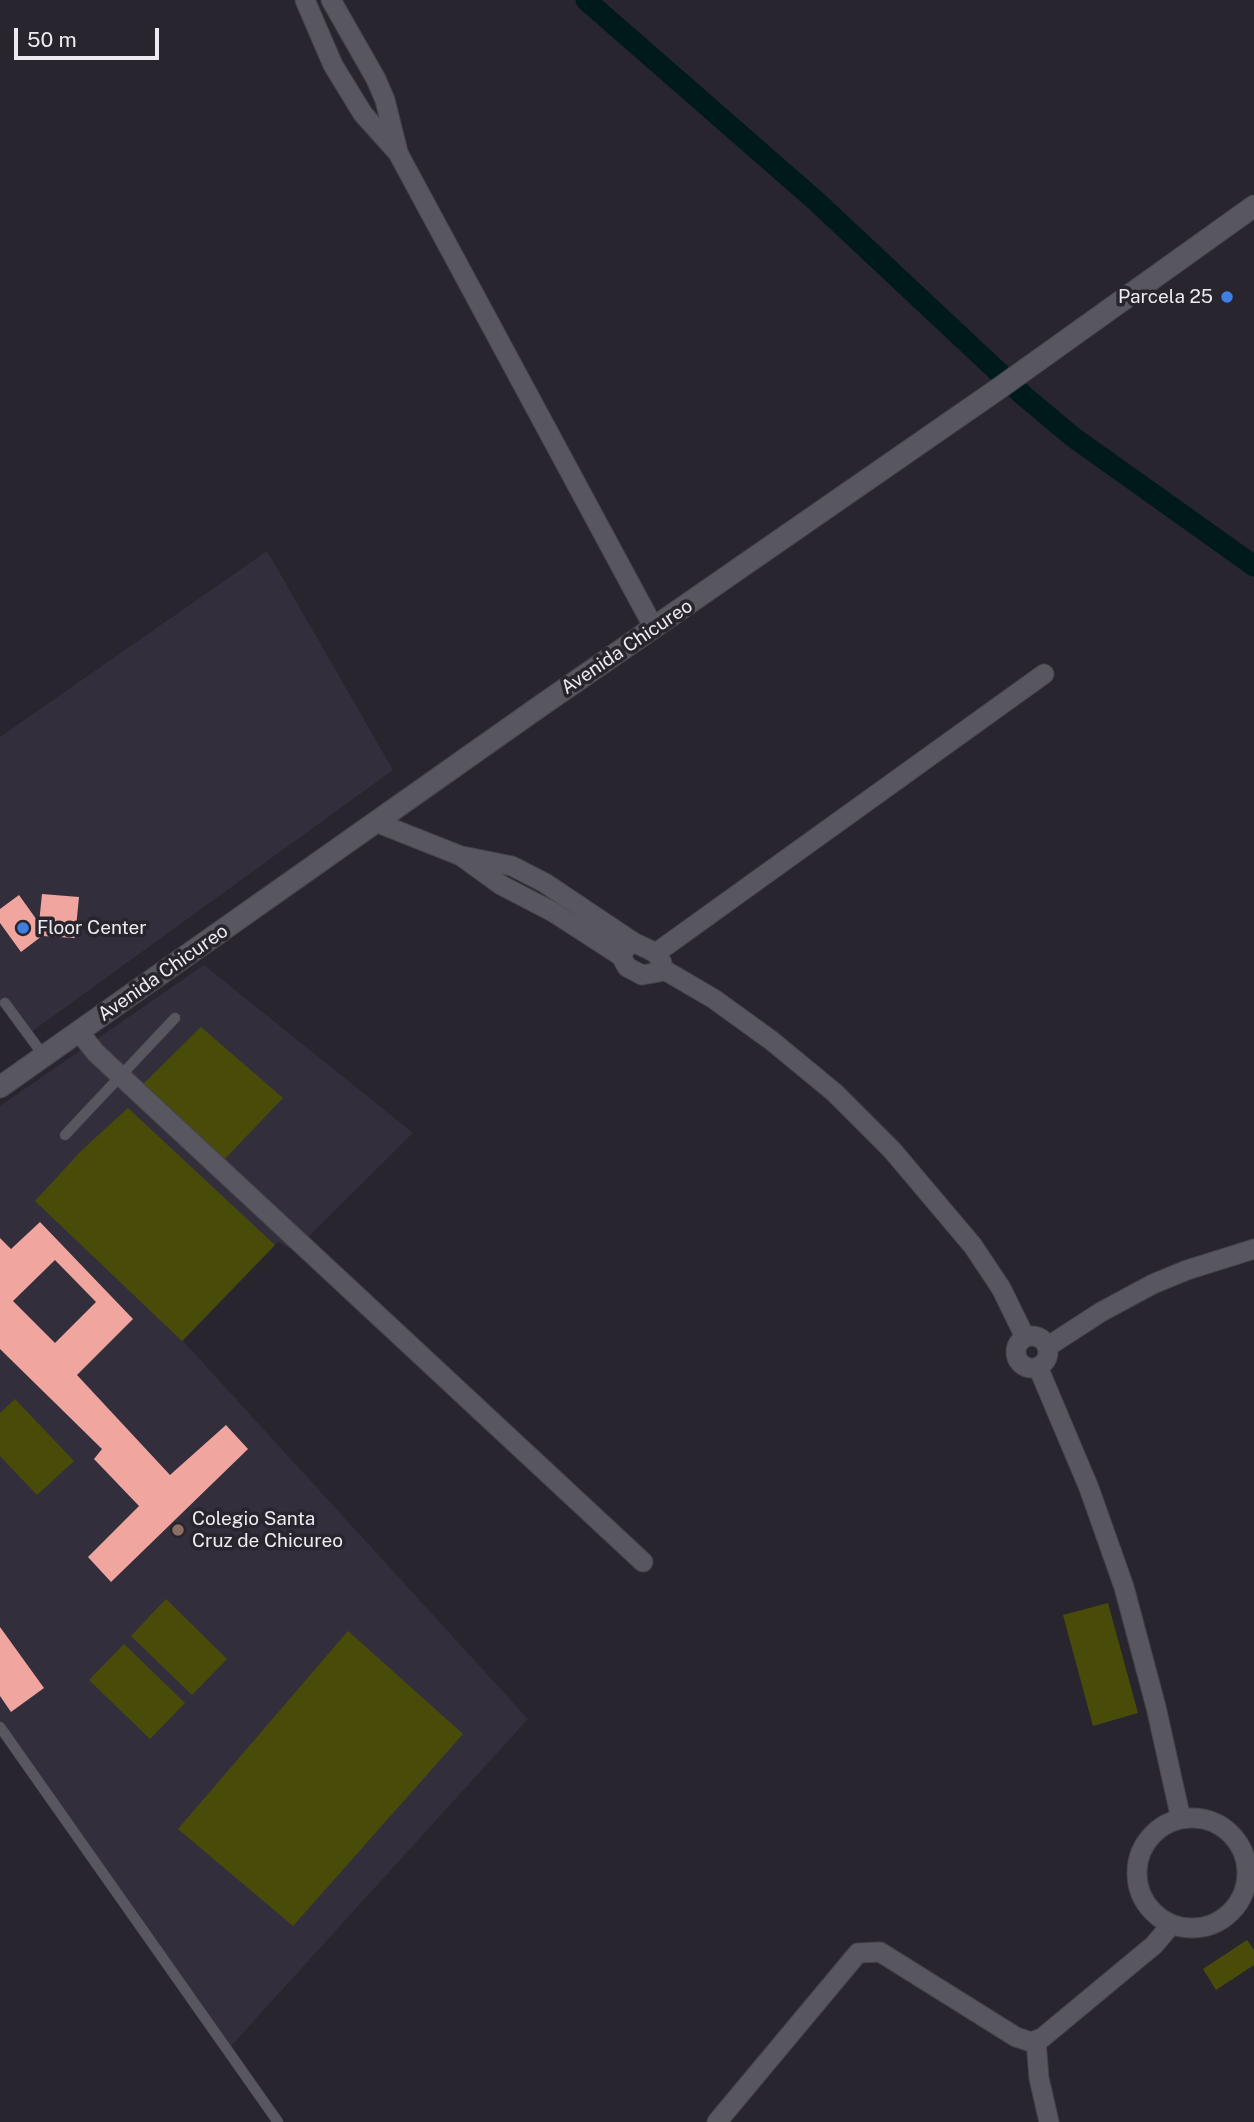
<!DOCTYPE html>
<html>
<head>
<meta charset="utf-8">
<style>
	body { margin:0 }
	#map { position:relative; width:1254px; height:2122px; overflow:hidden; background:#28252e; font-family:"Public Sans",sans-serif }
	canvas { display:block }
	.scale { position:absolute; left:14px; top:28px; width:145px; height:32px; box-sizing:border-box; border:4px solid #edebf1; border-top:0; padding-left:9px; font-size:21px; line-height:24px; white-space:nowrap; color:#edebf1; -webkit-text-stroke:5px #28252e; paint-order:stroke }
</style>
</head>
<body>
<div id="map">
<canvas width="1254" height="2122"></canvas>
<div class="scale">50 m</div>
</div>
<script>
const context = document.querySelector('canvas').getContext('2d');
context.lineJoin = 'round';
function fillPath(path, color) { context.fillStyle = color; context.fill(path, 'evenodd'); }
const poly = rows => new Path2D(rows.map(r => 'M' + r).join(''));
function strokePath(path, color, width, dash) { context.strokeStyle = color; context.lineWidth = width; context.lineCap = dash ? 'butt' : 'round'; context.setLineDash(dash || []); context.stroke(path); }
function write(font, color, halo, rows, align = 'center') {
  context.font = font + ' "Public Sans",sans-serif'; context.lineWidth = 7; context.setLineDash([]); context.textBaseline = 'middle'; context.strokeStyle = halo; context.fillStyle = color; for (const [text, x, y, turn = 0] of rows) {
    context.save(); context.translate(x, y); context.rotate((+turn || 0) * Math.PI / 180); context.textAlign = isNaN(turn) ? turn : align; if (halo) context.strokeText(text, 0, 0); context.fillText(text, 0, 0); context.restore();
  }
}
const built = poly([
	[267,551,393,770,23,1038,0,1005,0,737],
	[204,965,413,1133,294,1251,278,1242,183,1341,528,1719,231,2046,0,1728,0,1106]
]);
const green = poly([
	[201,1027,283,1098,220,1164,140,1087],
	[128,1108,275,1245,182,1341,35,1201,82,1150],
	[15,1399,74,1461,37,1495,0,1456,0,1413],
	[166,1599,227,1659,192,1695,131,1636],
	[1108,1603,1138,1713,1093,1726,1063,1615],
	[348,1631,463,1734,293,1926,178,1829],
	[124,1644,185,1703,150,1739,89,1680],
	[1247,1940,1254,1950,1254,1965,1216,1990,1203,1969]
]);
const canal = poly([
	[586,0,816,201,1024,396,1073,437,1254,566]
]);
const building = poly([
	[42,894,79,897,75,938,42,936,21,952,0,923,0,909,19,895,39,923],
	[40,1222,133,1319,77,1375,170,1475,226,1425,248,1449,111,1582,88,1557,139,1506,94,1459,102,1449,0,1349,0,1238,11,1249],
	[55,1260,96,1302,55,1343,13,1301],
	[0,1627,44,1688,11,1712,0,1696]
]);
const lane = poly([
	[5,1003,44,1056],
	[65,1135,175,1018],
	[0,1727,278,2122]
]);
const street = poly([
	[305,0,333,65,363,114,398,153,654,628],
	[331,0,376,79,385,100,398,152],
	[378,823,461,856,501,885,553,912,621,956],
	[462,856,512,866,545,883,633,942],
	[633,942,656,953,662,963,659,972,642,975,627,967,621,956,627,946,633,942],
	[656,953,1044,674],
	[661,968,714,999,772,1041,835,1093,892,1150,973,1246,1001,1288,1025,1337],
	[79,1032,96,1053,643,1562],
	'1016 1352a16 16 0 1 1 32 0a16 16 0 1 1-32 0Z',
	[1047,1347,1101,1312,1153,1284,1187,1270,1254,1249],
	[1038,1367,1089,1488,1124,1587,1156,1707,1181,1819],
	'1137 1873a55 55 0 1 1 110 0a55 55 0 1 1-110 0Z',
	[1036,2041,1039,2078,1049,2122],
	[717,2122,858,1953,880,1952,1016,2037,1031,2042,1042,2038,1154,1945,1171,1925]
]);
const secondary = poly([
	[0,1087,539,707,1001,387,1254,206]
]);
const markers = [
	[1227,297,7,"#3f7fe0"],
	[23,928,7,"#3f7fe0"],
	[178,1530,7,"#8d6e63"]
];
const poiNames = [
	["Parcela 25",1213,297,"right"],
	["Floor Center",37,928],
	["Colegio Santa",192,1519],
	["Cruz de Chicureo",192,1541]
];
const streetNames = [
	["Avenida Chicureo",627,647,-34],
	["Avenida Chicureo",163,973,-35]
];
fillPath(built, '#332e3c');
fillPath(green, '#494c09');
strokePath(canal, '#001919', 21);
fillPath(building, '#f0a59f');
strokePath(lane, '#46434b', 11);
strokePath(street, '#46434b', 21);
strokePath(secondary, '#46434b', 23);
strokePath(lane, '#58565f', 10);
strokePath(street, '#58565f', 19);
strokePath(secondary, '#58565f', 21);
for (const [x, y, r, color] of markers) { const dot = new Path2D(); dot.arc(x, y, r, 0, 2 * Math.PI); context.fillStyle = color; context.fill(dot); strokePath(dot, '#28252e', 2.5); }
write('19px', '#edebf1', '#28252e', poiNames, 'left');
write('19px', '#edebf1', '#28252e', streetNames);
</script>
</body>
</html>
